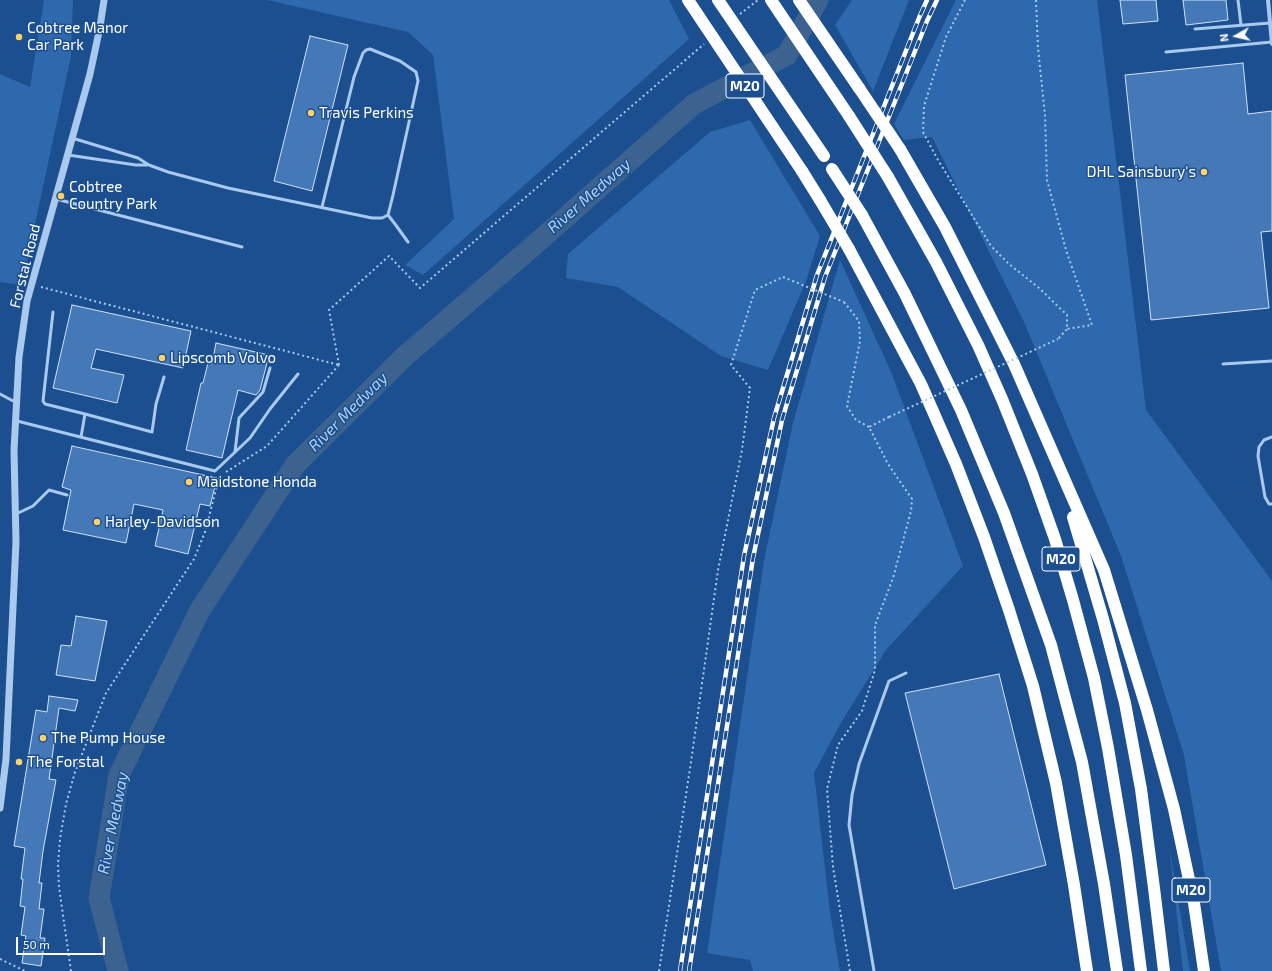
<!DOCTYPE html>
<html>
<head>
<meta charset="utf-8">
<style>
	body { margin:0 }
	#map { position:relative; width:1272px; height:971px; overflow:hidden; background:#1b4f8f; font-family:"Exo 2",sans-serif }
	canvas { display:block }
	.north { position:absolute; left:1216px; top:16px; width:40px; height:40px; -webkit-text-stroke:3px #1b4f8f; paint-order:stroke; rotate:262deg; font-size:11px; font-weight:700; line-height:16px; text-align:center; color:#fff }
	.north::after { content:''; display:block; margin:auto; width:14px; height:18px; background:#fff; clip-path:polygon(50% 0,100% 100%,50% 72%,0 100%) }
	.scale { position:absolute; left:16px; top:937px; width:89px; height:18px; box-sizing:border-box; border:2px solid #fff; border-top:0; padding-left:5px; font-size:12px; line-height:14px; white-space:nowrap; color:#fff; -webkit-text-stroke:3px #1b4f8f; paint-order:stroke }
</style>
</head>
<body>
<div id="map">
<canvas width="1272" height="971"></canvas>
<div class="north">N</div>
<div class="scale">50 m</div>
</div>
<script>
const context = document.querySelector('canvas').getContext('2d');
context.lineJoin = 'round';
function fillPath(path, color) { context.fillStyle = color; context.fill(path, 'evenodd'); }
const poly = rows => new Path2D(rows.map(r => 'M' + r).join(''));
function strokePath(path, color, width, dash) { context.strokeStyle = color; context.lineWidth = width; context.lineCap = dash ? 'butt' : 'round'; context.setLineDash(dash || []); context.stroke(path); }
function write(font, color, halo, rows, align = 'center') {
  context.font = font + ' "Exo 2",sans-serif'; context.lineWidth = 3; context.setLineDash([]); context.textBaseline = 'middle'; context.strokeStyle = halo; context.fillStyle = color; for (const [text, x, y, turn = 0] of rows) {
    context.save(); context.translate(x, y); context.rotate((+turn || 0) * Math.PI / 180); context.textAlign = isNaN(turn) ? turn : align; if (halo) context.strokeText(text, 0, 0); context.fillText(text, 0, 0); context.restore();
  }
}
const green = poly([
	[44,0,73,0,71,56,22,285,0,282,0,74,30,87],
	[267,0,669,0,689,39,423,275,405,265,454,219,433,55,408,32],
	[852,0,909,0,873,91,835,25],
	[956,0,1097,0,1146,410,1272,581,1272,971,1221,971,1184,755,1121,556,1025,324,932,137,904,140,894,124],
	[750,120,820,236,806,281,768,370,721,356,618,287,566,278,568,254,710,132],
	[840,260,892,374,963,566,886,650,842,721,814,773,830,912,840,971,753,971,750,960,707,953,764,560,793,423],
	[1169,845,1190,971,1183,971]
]);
const river = poly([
	[118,971,99,898,119,775,200,610,295,465,405,356,532,247,694,104,787,55,818,0]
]);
const building = poly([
	[1120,0,1156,0,1158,21,1123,24,1120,0],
	[1183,0,1226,0,1228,20,1186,25,1183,0],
	[310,36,348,45,312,191,274,181,310,36],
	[1243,63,1248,114,1272,111,1272,231,1261,232,1269,308,1151,320,1125,75,1243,63],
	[72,305,191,331,183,368,96,349,91,368,124,375,117,403,53,388,72,305],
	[216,343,269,355,260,390,256,395,238,390,222,458,186,450,201,383,203,383,208,363,212,364,216,343],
	[72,446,217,478,210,506,200,504,188,554,155,546,163,510,134,504,126,543,63,530,71,490,62,487,72,446],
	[76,616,107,621,95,681,56,675,61,645,71,646,76,616],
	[999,674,1046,865,954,889,905,693,999,674],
	[49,696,78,700,75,711,59,708,49,779,56,780,43,851,39,883,42,883,39,909,44,909,40,938,45,938,41,966,22,963,26,936,21,935,25,907,20,906,23,879,21,879,25,848,14,846,36,710,47,712,49,696]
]);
const path = poly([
	[965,0,946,37,924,106,923,132,938,160,991,246,1009,264,1039,288,1067,315,1067,329,1058,339],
	[1036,0,1038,48,1045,115,1047,180,1066,250,1092,325,1067,329],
	[740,14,758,0],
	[41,287,339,365],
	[844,302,859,321,860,341,847,406,856,420,869,427],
	[339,365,329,310,389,256,420,288,704,44],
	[226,472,267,446,339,365],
	[0,959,25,971],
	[71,971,59,887,58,864,60,839,66,804,75,772,106,693,194,559,205,532,219,478],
	[659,971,691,762,718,570,742,450,750,388,731,365,755,290,783,277],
	[850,971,833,867,827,789,838,745,862,711,875,670,875,625,893,578,911,511,912,499,888,464,869,427,889,417]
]);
const service = poly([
	[1238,0,1241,25],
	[1195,29,1270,23],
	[1166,52,1272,42],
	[72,138,138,158,149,165,168,172,228,188,372,218,382,218,388,215,393,195,418,81,416,72,400,61,370,49,366,50,363,53,354,77,322,207],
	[68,155,136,165,147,165],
	[56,199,242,247],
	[388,215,395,224,408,242],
	[53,312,43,401,45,404,85,414],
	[1223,364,1272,361],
	[0,394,17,403],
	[17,421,215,471,250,438,270,409,298,374],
	[81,437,85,414,152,432,156,404,164,377],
	[1272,437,1264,440,1259,447,1258,456,1265,497,1269,504,1272,504],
	[235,452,239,418,263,392,270,368],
	[16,514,33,506,49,490,67,495],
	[874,971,849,825,852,795,859,764,889,681,906,673]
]);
const minor = poly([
	[1268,0,1272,44]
]);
const tertiary = poly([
	[0,808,6,759,16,542,14,450,19,357,27,301,90,74,100,27,104,0]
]);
const motorway = poly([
	[771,0,849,116],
	[799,0,859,88],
	[900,149,945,227,1014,364,1104,570,1147,710,1174,809,1194,903,1204,971],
	[802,171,820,200],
	[888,177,936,262,978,345,1002,399,1032,474,1055,539,1073,600,1094,678,1108,748,1126,855,1141,971],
	[862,215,905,294,961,410,1004,513,1051,645,1082,762,1104,884,1117,971],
	[849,249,921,384,956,464,984,537,1009,610,1033,686,1056,783,1074,885,1087,971],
	[1073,517,1103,619,1125,703,1141,789,1154,888,1164,971]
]);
const rail = poly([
	[680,971,744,556,774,418,817,275,919,18,927,0],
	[689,971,753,558,782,420,825,277,927,21,937,0]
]);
const pathBridge = poly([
	[783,277,844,302],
	[889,417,1058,339]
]);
const motorwayBridge = poly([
	[688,0,802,171],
	[718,0,824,156],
	[859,88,900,149],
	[849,116,888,177],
	[832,169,862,215],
	[820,200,849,249]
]);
const markers = [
	[19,37,4,"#ffd166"],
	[311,113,4,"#ffd166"],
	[1204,172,4,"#ffd166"],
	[61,196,4,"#ffd166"],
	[162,358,4,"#ffd166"],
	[189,482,4,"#ffd166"],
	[97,522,4,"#ffd166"],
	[43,738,4,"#ffd166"],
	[19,762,4,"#ffd166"]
];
const shields = [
	[745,86,38],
	[1061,559,38],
	[1191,890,38]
];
const shieldNames = [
	["M20",745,86],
	["M20",1061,559],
	["M20",1191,890]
];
const poiNames = [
	["Cobtree Manor",27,28],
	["Car Park",27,45],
	["Travis Perkins",319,113],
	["DHL Sainsbury's",1196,172,"right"],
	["Cobtree",69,187],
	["Country Park",69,204],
	["Lipscomb Volvo",170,358],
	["Maidstone Honda",197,482],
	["Harley-Davidson",105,522],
	["The Pump House",51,738],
	["The Forstal",27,762]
];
const streetNames = [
	["Forstal Road",25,266,-76]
];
const waterNames = [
	["River Medway",589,196,-41],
	["River Medway",348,412,-45],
	["River Medway",113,823,-79]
];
fillPath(green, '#2e69ad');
strokePath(river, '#3c6290', 21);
fillPath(building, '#4478b7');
strokePath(building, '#cfe3fa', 1);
strokePath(path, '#a9c9ee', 2, [2, 3]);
strokePath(service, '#a9c9ee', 3);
strokePath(minor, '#a9c9ee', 4);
strokePath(tertiary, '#a9c9ee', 7);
strokePath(motorway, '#fff', 12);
strokePath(rail, '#fff', 4.5);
strokePath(rail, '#1b4f8f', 3, [9]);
strokePath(pathBridge, '#a9c9ee', 2, [2, 3]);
strokePath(motorwayBridge, '#fff', 12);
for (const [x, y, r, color] of markers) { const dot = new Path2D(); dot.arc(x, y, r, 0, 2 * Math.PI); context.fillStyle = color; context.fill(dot); strokePath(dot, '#1b4f8f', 1.5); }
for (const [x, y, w] of shields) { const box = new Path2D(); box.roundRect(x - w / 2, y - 12, w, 24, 3); context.fillStyle = '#1b4f8f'; context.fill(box); strokePath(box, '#fff', 1); }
write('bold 14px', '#fff', null, shieldNames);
write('15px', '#fff', '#1b4f8f', poiNames, 'left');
write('15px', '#fff', '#1b4f8f', streetNames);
write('italic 16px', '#b5d3f5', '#1b4f8f', waterNames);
</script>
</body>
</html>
